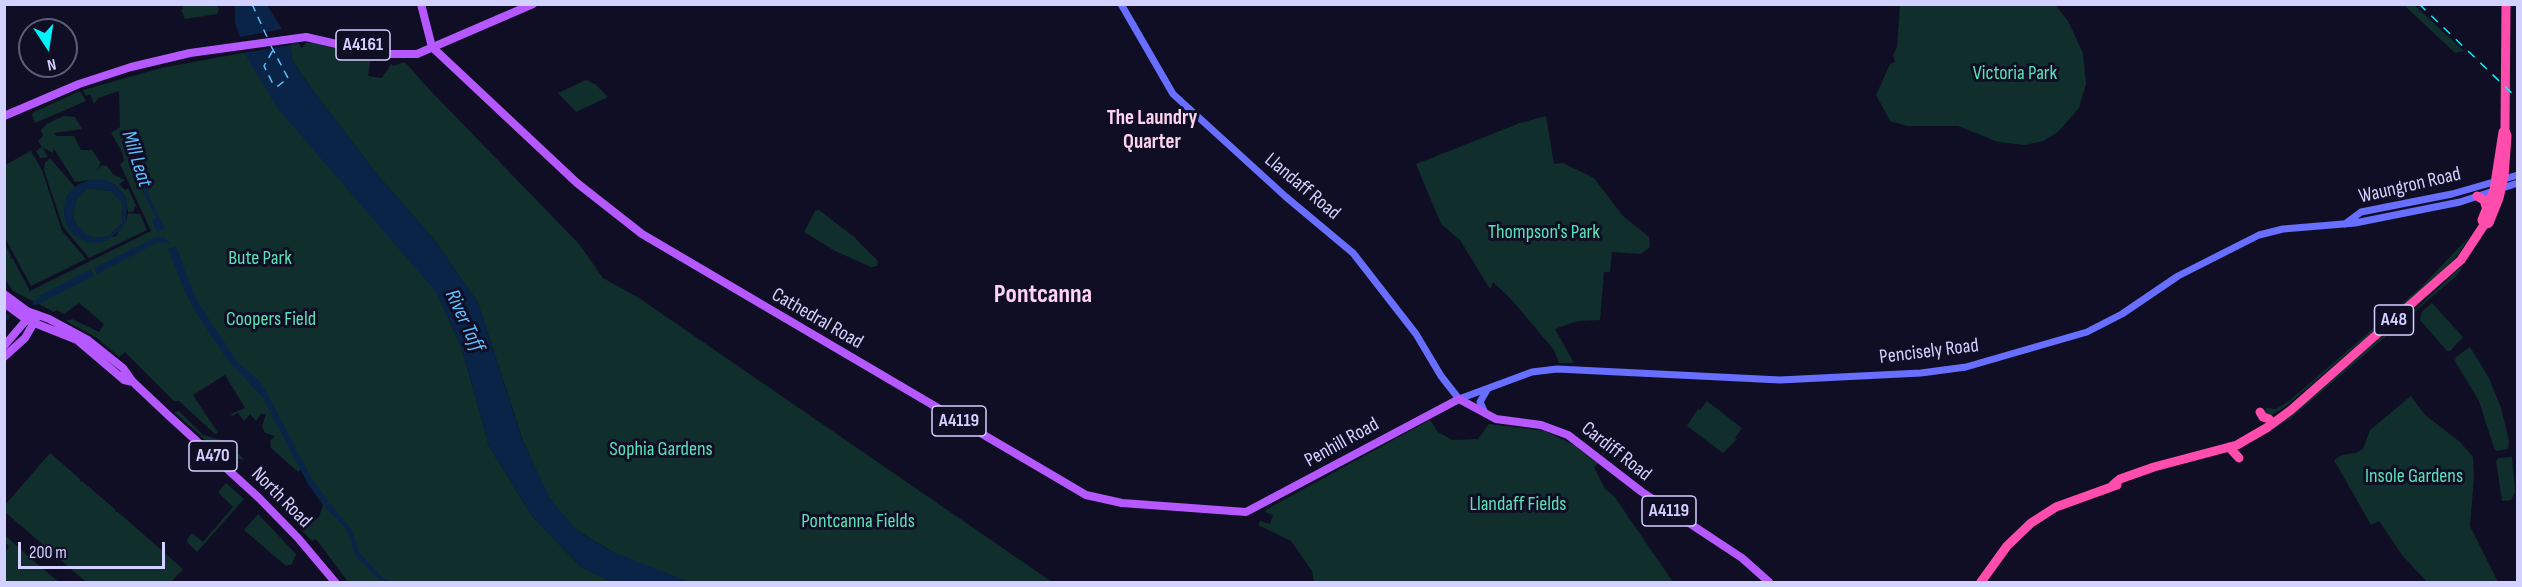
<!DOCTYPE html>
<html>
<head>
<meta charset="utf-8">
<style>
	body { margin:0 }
	#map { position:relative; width:2522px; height:587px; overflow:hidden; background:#100e24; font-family:"Sofia Sans Condensed",sans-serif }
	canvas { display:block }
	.frame { position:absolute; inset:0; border:6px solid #d3d1ff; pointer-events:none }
	.north { position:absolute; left:18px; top:18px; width:60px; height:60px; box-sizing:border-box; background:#100e24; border:2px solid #5e5c7c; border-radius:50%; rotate:168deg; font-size:16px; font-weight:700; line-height:24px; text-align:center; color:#d3d1ff }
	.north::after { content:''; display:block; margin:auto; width:21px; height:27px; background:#00f3fc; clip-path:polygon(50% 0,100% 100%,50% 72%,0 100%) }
	.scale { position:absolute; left:18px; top:542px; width:147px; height:27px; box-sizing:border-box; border:3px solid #d3d1ff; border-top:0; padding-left:8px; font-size:18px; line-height:21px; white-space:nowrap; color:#d3d1ff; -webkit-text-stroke:4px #100e24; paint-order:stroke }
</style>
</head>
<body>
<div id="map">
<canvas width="2522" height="587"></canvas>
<div class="frame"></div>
<div class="north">N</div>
<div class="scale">200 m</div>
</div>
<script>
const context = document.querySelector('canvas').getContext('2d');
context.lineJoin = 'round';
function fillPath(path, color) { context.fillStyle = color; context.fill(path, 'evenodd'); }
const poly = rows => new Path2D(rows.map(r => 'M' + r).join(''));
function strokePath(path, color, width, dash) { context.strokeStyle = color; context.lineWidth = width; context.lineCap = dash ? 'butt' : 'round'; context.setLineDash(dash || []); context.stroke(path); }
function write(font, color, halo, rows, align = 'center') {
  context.font = font + ' "Sofia Sans Condensed",sans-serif'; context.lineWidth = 6; context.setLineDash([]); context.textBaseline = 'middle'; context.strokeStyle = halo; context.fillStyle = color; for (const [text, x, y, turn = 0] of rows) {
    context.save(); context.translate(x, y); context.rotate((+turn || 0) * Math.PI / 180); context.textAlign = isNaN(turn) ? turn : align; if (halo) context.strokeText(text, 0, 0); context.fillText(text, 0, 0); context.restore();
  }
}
const green = poly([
	[182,4,217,5,219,10,217,14,185,19,181,10,183,9],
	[1900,5,2055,5,2068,21,2083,53,2086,84,2079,108,2058,132,2043,141,2025,145,1998,142,1958,126,1907,126,1890,121,1876,95,1890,64,1895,62,1893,55,1897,47],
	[2404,5,2414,5,2464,51,2455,53],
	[298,43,302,48,306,43,315,43,371,58,368,76,382,78,391,64,393,66,405,62,426,86,579,244,603,278,639,298,1052,582,689,582,623,558,578,531,567,523,547,494,523,441,478,303,433,238,380,178,314,92,292,60,290,45],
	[248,52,271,96,437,292,462,349,489,446,532,516,581,567,612,582,348,582,316,539,312,541,290,518,310,524,319,517,323,505,301,470,298,472,271,448,270,441,275,436,265,433,262,426,266,414,261,414,256,421,250,414,244,421,238,413,232,416,231,414,245,408,225,375,193,395,218,433,215,434,179,401,174,401,125,352,119,357,97,338,66,321,72,319,99,332,101,329,104,324,79,303,64,314,57,310,54,312,13,291,5,279,4,242,11,256,10,258,13,259,30,291,151,231,120,164,124,161,122,152,111,133,120,127,119,91,98,98,94,104,90,94,86,96,83,90,161,68],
	[586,80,595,84,608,97,576,112,558,93],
	[80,91,86,101,35,123,32,115,34,112],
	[63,116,75,117,82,129,54,133,56,136,74,136,81,150,92,150,101,163,97,170,102,165,107,166,113,174,125,180,119,184,125,190,128,188,138,210,135,206,133,212,128,212,125,196,114,184,91,180,75,182,54,149,53,153,42,147,48,157,40,158,36,151,42,147,38,141,43,136,41,130,47,124],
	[1546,116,1554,164,1563,163,1594,178,1623,216,1649,237,1650,247,1641,254,1612,252,1610,272,1604,272,1600,320,1577,321,1555,329,1574,363,1559,363,1554,350,1511,299,1493,282,1490,289,1460,240,1441,224,1416,164,1520,123],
	[31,151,42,170,62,231,86,259,31,286,4,236,5,165],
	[50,158,75,187,67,197,64,211,88,242,116,236,126,221,128,213,140,214,147,230,89,258,63,227,44,170,45,163],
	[88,188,111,191,123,204,122,223,109,236,94,238,86,235,75,223,73,216,76,200],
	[819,210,854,237,878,261,877,266,871,267,835,251,804,232,815,211],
	[2470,236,2458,255,2437,277,2286,406,2269,417,2264,415,2266,408,2276,409,2289,401,2420,288],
	[2460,268,2462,269,2455,277,2291,418,2274,429,2268,430,2417,308],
	[2432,303,2463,337,2450,351,2447,351,2420,320,2422,311],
	[2470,347,2489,378,2501,408,2509,441,2508,449,2497,451,2494,448,2479,401,2455,361,2456,357],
	[2411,396,2424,414,2460,442,2473,457,2474,477,2470,526,2498,582,2427,582,2402,555,2379,521,2371,525,2334,460,2342,455,2356,453,2363,449,2370,430],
	[1707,401,1742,428,1735,438,1737,439,1723,453,1687,426,1698,409,1700,410],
	[179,411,203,435,228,442,244,460,223,456,174,412],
	[1430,420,1438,432,1452,440,1478,439,1489,424,1545,431,1574,445,1598,463,1594,467,1605,489,1614,496,1673,582,1314,582,1312,571,1291,541,1258,525,1260,521,1270,524,1273,515,1265,512,1267,509],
	[50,453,80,479,80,482,82,481,116,510,115,512,118,512,183,569,171,582,86,582,5,512,5,505],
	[2512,457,2515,492,2511,500,2502,501,2496,461,2498,458],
	[226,483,244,499,197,552,188,543,187,539,192,533,203,542,233,507,218,492],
	[258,514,296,554,292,564,286,566,244,530],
	[5,535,36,563,59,582,5,582,5,552,9,547,5,542]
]);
const water = poly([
	[235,6,267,5,282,29,240,37,235,23],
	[290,45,292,60,314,92,380,178,433,238,478,303,523,442,551,500,578,531,609,550,689,582,612,582,581,567,532,516,489,446,462,349,436,292,278,109,244,53],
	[130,130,130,142,150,198,165,229,157,232,152,220,156,218,145,196,121,131],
	[91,180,102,179,114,184,125,196,127,205,126,221,121,230,106,241,97,243,88,242,75,236,66,225,64,215,65,202,70,192,79,184],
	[88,188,111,191,123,204,122,223,109,236,94,238,87,235,75,223,73,216,76,200],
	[156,237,164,237,171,244,158,242,97,274,94,268],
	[176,246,196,299,238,363,258,379,266,391,313,481,329,501,323,505,308,484,263,398,226,358,196,313,185,292,168,249],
	[91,269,94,276,86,280,45,300,39,296],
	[330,503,352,530,359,552,382,577,390,582,378,579,356,556,346,529,325,507]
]);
const canal = poly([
	[35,303,47,297],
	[4,318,7,317]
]);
const ferry = poly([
	[252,4,268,39],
	[271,46,288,78,278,86,273,84,264,66,273,50]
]);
const secondary = poly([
	[1121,4,1173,94,1286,197,1353,253,1416,334,1441,376,1459,399,1532,372,1557,369,1780,380,1921,373,1966,367,2087,332,2122,314,2178,276,2259,235,2283,229,2355,223,2460,202,2518,183],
	[2345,224,2361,212,2452,194,2518,175],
	[1485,413,1480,402,1487,390]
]);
const primary = poly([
	[421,4,432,47],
	[432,47,577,183,642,234,1086,495,1122,503,1246,512,1459,399,1496,419,1541,425,1568,435,1642,492,1742,558,1769,582],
	[4,116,79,84,131,67,190,53,306,37,380,54,417,54,533,4],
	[4,294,27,311,49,319,88,340,123,368,133,382,168,415,259,498,298,538,335,582],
	[4,303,27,320,77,340,124,380,133,382],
	[4,346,28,318],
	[4,357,25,338,36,319]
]);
const highway = poly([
	[2477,196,2484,200,2487,210],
	[2484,225,2482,220,2494,190,2503,132],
	[2260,412,2263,417,2269,419],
	[2229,447,2239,458],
	[2113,485,2120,479,2154,467,2237,445,2268,427,2291,410,2461,260,2484,225,2489,223,2499,198,2504,177,2507,136,2505,130,2506,4],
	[1981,582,2007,546,2031,523,2056,507,2117,485]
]);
const rail = poly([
	[2419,4,2518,99]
]);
const shields = [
	[363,45,54],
	[2394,320,39],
	[959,421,54],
	[213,456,48],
	[1669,511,54]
];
const shieldNames = [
	["A4161",363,45],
	["A48",2394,320],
	["A4119",959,421],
	["A470",213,456],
	["A4119",1669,511]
];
const parkNames = [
	["Victoria Park",2015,74],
	["Thompson's Park",1544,233],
	["Bute Park",260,259],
	["Coopers Field",271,320],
	["Sophia Gardens",661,450],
	["Insole Gardens",2414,477],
	["Llandaff Fields",1518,505],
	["Pontcanna Fields",858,522]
];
const streetNames = [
	["Waungron Road",2410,186,-13],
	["Llandaff Road",1302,187,40],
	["Cathedral Road",817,319,30],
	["Pencisely Road",1929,352,-7],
	["Penhill Road",1342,443,-29],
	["Cardiff Road",1616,452,38],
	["North Road",281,498,45]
];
const neighbourhoodNames = [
	["The Laundry",1152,119],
	["Quarter",1152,143]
];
const waterNames = [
	["Mill Leat",136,159,72],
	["River Taff",464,321,65]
];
const districtNames = [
	["Pontcanna",1043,295]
];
fillPath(green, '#102e2b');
fillPath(water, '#0a2447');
strokePath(canal, '#0a2447', 5);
strokePath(ferry, '#5fbfff', 1.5, [8, 6]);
strokePath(secondary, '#686eff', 7);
strokePath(primary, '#b658ff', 8);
strokePath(highway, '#ff4cad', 9);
strokePath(rail, '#00f3fc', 1.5, [9, 8]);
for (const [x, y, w] of shields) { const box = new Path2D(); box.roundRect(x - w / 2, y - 15, w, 30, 4.5); context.fillStyle = '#100e24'; context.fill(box); strokePath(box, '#d3d1ff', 1.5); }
write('bold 18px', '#d3d1ff', null, shieldNames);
write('20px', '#59e3b7', '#100e24', parkNames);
write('20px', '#d3d1ff', '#100e24', streetNames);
write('bold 21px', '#ffd3f2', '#100e24', neighbourhoodNames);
write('italic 21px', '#5fbfff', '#100e24', waterNames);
write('bold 26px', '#ffd3f2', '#100e24', districtNames);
</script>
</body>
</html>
